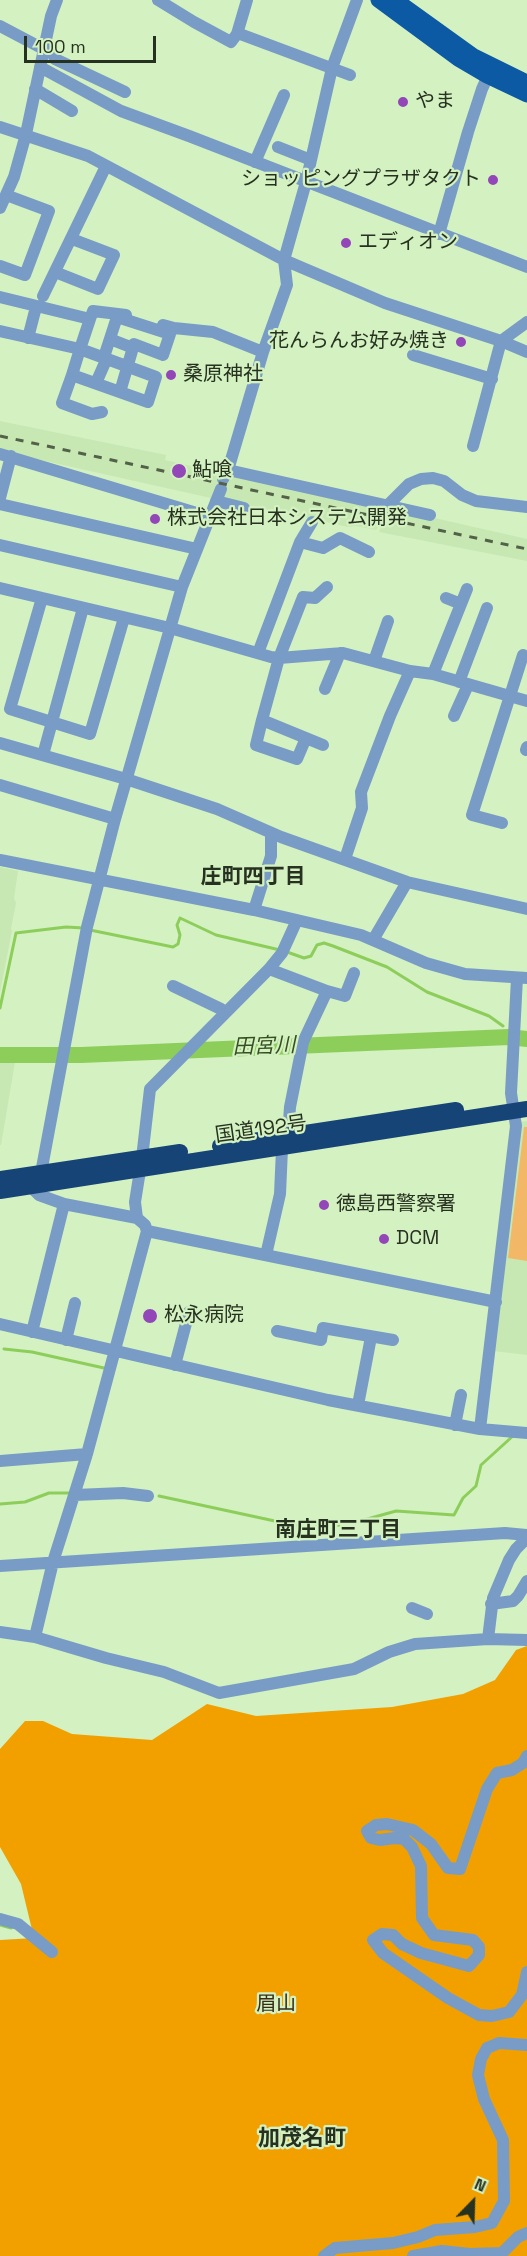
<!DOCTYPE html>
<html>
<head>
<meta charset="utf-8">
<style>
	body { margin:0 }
	#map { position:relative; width:527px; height:2256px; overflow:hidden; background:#d4f1c2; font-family:"Space Grotesk",sans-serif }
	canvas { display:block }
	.north { position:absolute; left:443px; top:2172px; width:60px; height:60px; -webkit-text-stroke:4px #d4f1c2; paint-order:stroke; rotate:23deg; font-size:16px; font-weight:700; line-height:24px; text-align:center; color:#26311f }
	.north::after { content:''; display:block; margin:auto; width:21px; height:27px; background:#26311f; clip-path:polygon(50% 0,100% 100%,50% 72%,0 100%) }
	.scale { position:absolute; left:24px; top:36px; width:132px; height:27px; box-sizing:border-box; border:3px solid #26311f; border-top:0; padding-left:8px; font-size:18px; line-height:21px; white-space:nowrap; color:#26311f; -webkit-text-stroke:4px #d4f1c2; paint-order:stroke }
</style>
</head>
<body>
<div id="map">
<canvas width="527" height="2256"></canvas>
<div class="north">N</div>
<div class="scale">100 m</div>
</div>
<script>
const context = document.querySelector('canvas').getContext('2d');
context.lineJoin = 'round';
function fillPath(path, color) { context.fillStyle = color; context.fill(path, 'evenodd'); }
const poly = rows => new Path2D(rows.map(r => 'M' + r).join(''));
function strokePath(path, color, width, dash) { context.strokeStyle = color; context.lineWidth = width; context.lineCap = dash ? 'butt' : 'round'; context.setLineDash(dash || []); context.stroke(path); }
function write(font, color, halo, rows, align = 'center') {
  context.font = font + ' "Space Grotesk","Noto Sans JP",sans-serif'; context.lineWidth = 4.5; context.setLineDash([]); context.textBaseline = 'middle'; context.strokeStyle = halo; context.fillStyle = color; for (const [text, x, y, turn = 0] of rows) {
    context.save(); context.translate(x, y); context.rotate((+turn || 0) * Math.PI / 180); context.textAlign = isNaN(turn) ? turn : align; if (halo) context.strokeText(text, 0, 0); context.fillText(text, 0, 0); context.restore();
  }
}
const built = poly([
	[0,421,166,455,165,460,195,467,210,467,212,472,218,473,218,478,232,472,527,539,527,561,379,532,382,524,380,524,376,530,356,526,348,527,224,500,225,490,216,488,211,498,0,451],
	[0,867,18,871,14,898,16,903,11,929,12,931,0,992],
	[0,1059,15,1062,1,1145,0,1145],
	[527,1121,527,1355,493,1351,521,1122]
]);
const green = poly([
	[524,1127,527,1127,527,1261,508,1258]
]);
const forest = poly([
	[527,1646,527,2256,0,2256,0,1940,34,1938,21,1884,0,1847,0,1749,25,1721,43,1721,72,1734,152,1740,207,1704,256,1716,392,1707,463,1694,495,1680,516,1650]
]);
const stream = poly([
	[90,930,173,947,178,944,180,935,177,925,180,918,216,935,280,950],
	[287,952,304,958,311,956,317,945,324,943,333,946,387,967,427,992,489,1016,503,1026],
	[0,1008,16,933,66,927,84,928],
	[4,1349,32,1352,104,1368],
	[159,1496,298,1526,346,1525,396,1511,454,1515,463,1498,476,1486,481,1465,514,1435],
	[0,1504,25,1502,49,1493,70,1493],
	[0,1925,11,1928]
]);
const river = poly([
	[0,1055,81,1055,509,1037,527,1039]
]);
const minor = poly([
	[158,0,194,22,231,42,237,34,240,34,350,75],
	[0,26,53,54,55,59,125,92],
	[237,34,247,0],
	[40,67,121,111,189,136,527,267],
	[35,89,72,111],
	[0,127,88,156,284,260,385,303,501,341,527,352],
	[278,147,311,160],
	[255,162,284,95],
	[0,208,14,177,26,134,51,16,57,0],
	[439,234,468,132,482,89,491,69],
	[0,266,25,275,49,211,6,195],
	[55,272,98,289,114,255,72,239],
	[43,296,106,166],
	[0,297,90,319,80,349,72,375,148,402,156,377,80,349,0,331],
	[90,319,93,311,126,315],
	[163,325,174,328,213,332,263,352],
	[28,338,36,307],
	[110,339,133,348],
	[413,355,492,379],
	[104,357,117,317,170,334,163,355,134,344,120,392],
	[72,375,62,403,92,414,102,412],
	[96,383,107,358],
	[473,446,501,341,527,322],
	[0,454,210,517],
	[228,470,430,515],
	[223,479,228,470,263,352,287,285,284,260,306,182,332,68,357,0],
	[0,498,11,456],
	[216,501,244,508],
	[0,504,197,549],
	[385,511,387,506,409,484,421,479,433,478,444,481,462,495,476,501,527,507],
	[300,542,312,522],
	[0,545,182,587],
	[0,588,170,628,271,657,279,658,343,653,410,671,433,674,527,701],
	[42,598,10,709,90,734,124,618],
	[446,598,461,604],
	[258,653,300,542,323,548,340,538,369,552],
	[374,661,388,621],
	[433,674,467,589],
	[459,682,487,608],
	[325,689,340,653],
	[454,716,468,685],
	[262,720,256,745,297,759,306,738],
	[0,743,126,779,217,809,281,837,407,882,527,909],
	[323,745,262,720,279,658,303,597,315,598,327,587],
	[526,750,527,747],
	[43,755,83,608],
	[0,785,115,819],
	[502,823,472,815,523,655],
	[345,859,362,808,361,792,390,716,410,671],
	[0,860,254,910,361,935,426,963,465,974,527,978],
	[254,910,271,856,271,833],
	[373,940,407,882],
	[269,969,327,991,303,1042,290,1107,288,1135],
	[517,978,511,1093,516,1126,480,1429,527,1433],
	[173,986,221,1009,224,1014],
	[327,991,345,996,354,973],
	[41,1173,87,927,115,819,182,587,221,489],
	[31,1187,39,1195,64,1204,137,1218],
	[147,1231,496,1302],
	[266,1255,280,1194,282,1149],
	[0,1324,328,1400,480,1429],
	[277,1331,321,1340,323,1328,393,1340],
	[32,1332,64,1204],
	[66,1340,75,1303],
	[175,1365,189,1312],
	[358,1405,371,1337],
	[455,1425,461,1395],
	[0,1461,87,1454],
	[75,1495,123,1493,148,1496],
	[0,1566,505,1533,527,1535],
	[491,1604,513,1601,518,1596,527,1581],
	[412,1608,427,1614],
	[0,1632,35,1637,106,1658,164,1672,219,1693,354,1669,389,1652,415,1644,488,1639,527,1640],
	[35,1637,53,1562,87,1454,147,1231,145,1225,137,1218,135,1202,142,1158,150,1089,269,969,282,953,297,920],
	[488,1639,493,1598,509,1560,516,1549,527,1538],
	[527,1756,523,1763,512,1770,497,1773,487,1789,460,1869,448,1868,431,1844,413,1830,387,1824,376,1825,367,1831,371,1838,380,1840,395,1838,404,1839,412,1847,421,1866,422,1918,434,1935,473,1940,479,1947,479,1955,469,1966,421,1953,402,1944,393,1935,382,1934,373,1940,383,1953,448,1998,479,2015,492,2016,509,2012,522,1995,527,1972],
	[0,1919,18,1924,52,1952],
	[324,2256,335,2248,393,2243,418,2237,435,2230,475,2227,492,2223,504,2201,503,2140,484,2099,478,2075,481,2059,487,2048,499,2043,527,2045],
	[413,2256,442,2251,470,2254,502,2253,518,2237,527,2233]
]);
const major = poly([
	[378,0,458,59,487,76,527,95],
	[396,0,474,56,527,82]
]);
const highway = poly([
	[220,1146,456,1110],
	[0,1179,180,1152],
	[0,1191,527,1109]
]);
const rail = poly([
	[0,436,527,549]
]);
const markers = [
	[403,102,6,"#9346b7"],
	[493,180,6,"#9346b7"],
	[346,243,6,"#9346b7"],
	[461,342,6,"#9346b7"],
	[171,375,6,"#9346b7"],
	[179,471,8,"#9346b7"],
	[155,519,6,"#9346b7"],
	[324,1205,6,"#9346b7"],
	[384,1239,6,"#9346b7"],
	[150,1316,8,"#9346b7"]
];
const poiNames = [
	["やま",415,102],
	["ショッピングプラザタクト",481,180,"right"],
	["エディオン",358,243],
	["花んらんお好み焼き",449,342,"right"],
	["桑原神社",183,375],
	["鮎喰",192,471],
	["株式会社日本システム開発",167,519],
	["徳島西警察署",336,1205],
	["DCM",396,1239],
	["松永病院",164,1316]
];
const streetNames = [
	["国道192号",261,1130,-8]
];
const parkNames = [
	["眉山",276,2005]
];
const neighbourhoodNames = [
	["庄町四丁目",253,877],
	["南庄町三丁目",338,1530]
];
const waterNames = [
	["田宮川",264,1047,-2]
];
const quarterNames = [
	["加茂名町",302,2139]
];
fillPath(built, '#c7e8b2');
fillPath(green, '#f3b867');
fillPath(forest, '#f1a000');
strokePath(stream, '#8dce5a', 3);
strokePath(river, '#8dce5a', 16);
strokePath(minor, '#799cc6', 12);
strokePath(major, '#0c59a4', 15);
strokePath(highway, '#174476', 16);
strokePath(rail, '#526148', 3, [8, 8]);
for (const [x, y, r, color] of markers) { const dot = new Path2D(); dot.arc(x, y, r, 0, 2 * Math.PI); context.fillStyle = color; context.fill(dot); strokePath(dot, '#d4f1c2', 2); }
write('20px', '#26311f', '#d4f1c2', poiNames, 'left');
write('20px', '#26311f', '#d4f1c2', streetNames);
write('20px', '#392b17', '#d4f1c2', parkNames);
write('bold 21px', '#26311f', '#d4f1c2', neighbourhoodNames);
write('italic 21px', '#354f21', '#d4f1c2', waterNames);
write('bold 22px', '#26311f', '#d4f1c2', quarterNames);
</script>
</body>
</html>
